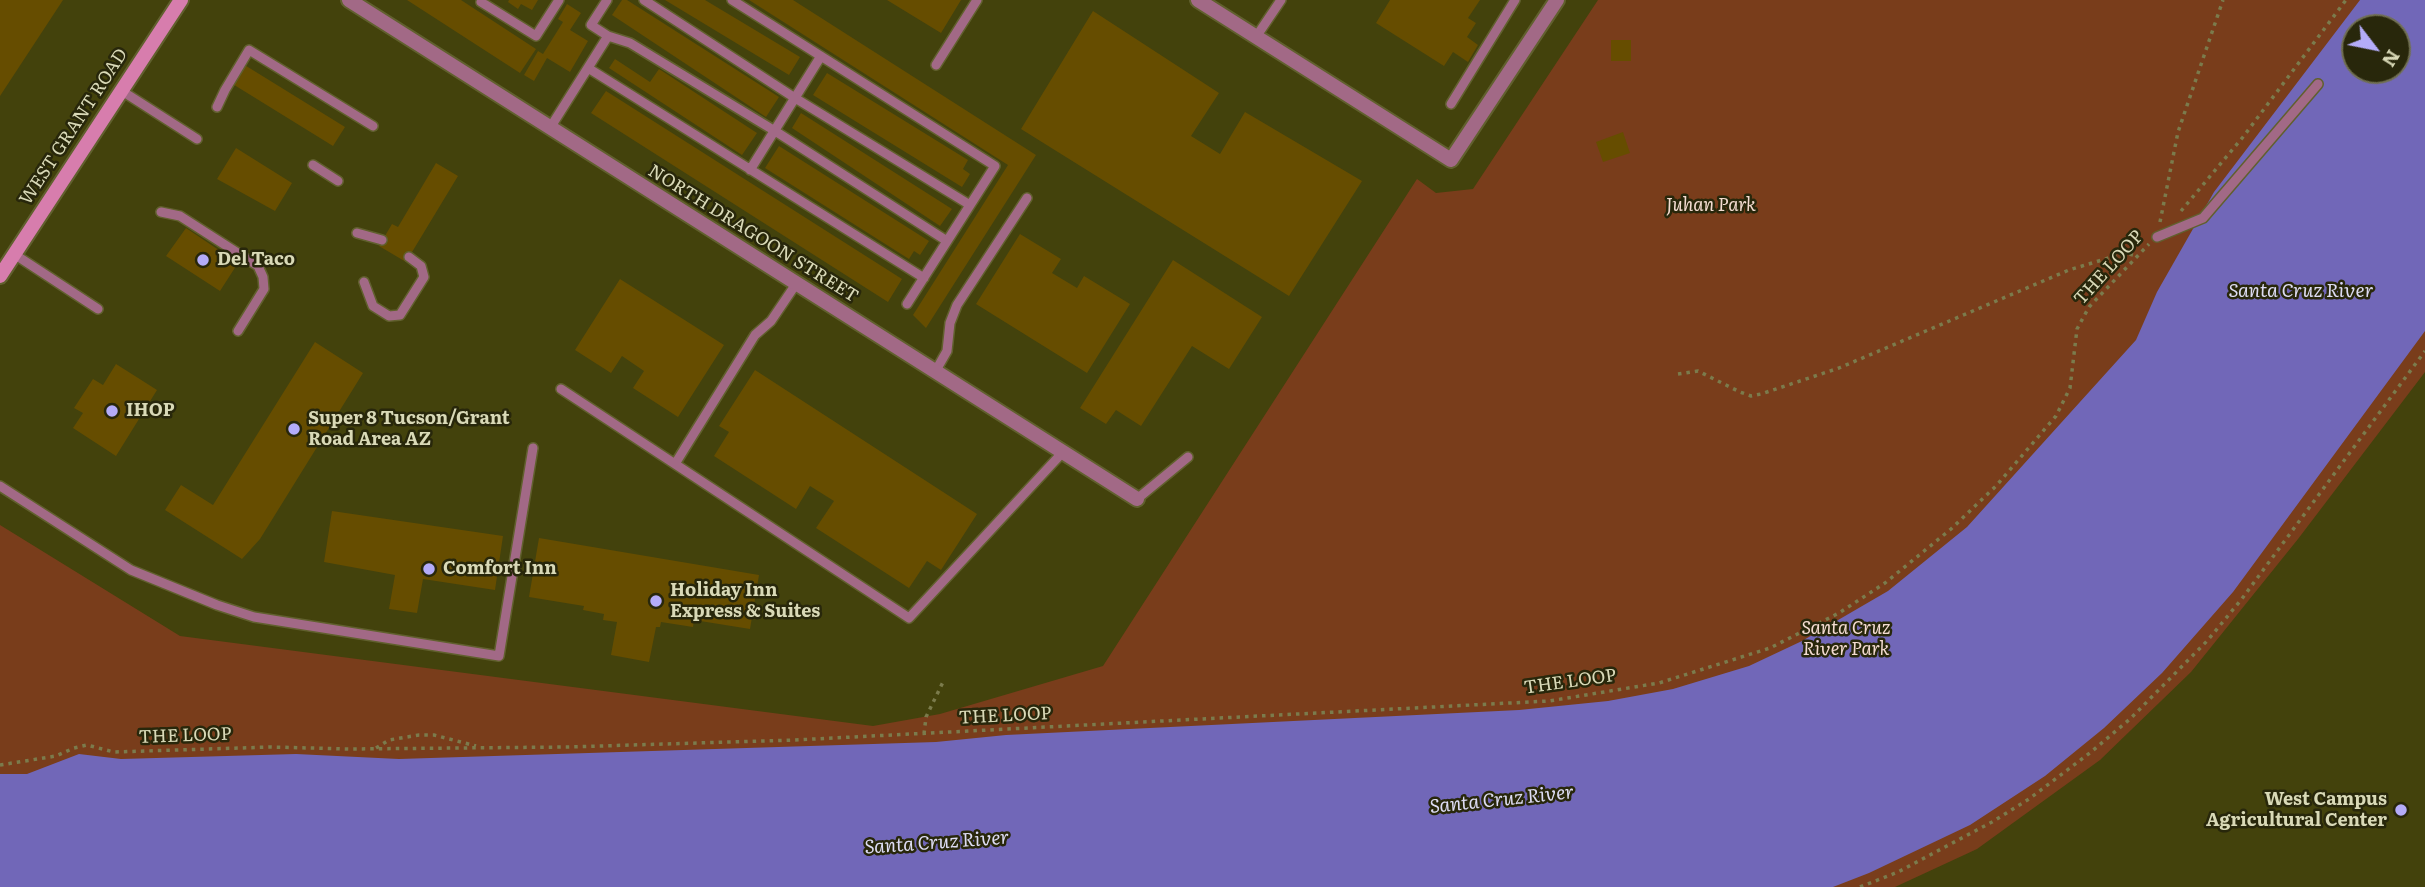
<!DOCTYPE html>
<html>
<head>
<meta charset="utf-8">
<style>
	body { margin:0 }
	#map { position:relative; width:2425px; height:887px; overflow:hidden; background:#43420c; font-family:Literata,serif }
	canvas { display:block }
	.north { position:absolute; left:2341px; top:14px; width:70px; height:70px; box-sizing:border-box; background:#28270b; border:2px solid #6f6e50; border-radius:50%; rotate:122deg; font-size:19px; font-weight:700; line-height:28px; text-align:center; color:#d9d9b7 }
	.north::after { content:''; display:block; margin:auto; width:24px; height:32px; background:#b4acf9; clip-path:polygon(50% 0,100% 100%,50% 72%,0 100%) }
</style>
</head>
<body>
<div id="map">
<canvas width="2425" height="887"></canvas>
<div class="north">N</div>
</div>
<script>
const context = document.querySelector('canvas').getContext('2d');
context.lineJoin = 'round';
function fillPath(path, color) { context.fillStyle = color; context.fill(path, 'evenodd'); }
const poly = rows => new Path2D(rows.map(r => 'M' + r).join(''));
function strokePath(path, color, width, dash) { context.strokeStyle = color; context.lineWidth = width; context.lineCap = dash ? 'butt' : 'round'; context.setLineDash(dash || []); context.stroke(path); }
function write(font, color, halo, rows, align = 'center') {
  context.font = font + ' Literata,serif'; context.lineWidth = 5; context.setLineDash([]); context.textBaseline = 'middle'; context.strokeStyle = halo; context.fillStyle = color; for (const [text, x, y, turn = 0] of rows) {
    context.save(); context.translate(x, y); context.rotate((+turn || 0) * Math.PI / 180); context.textAlign = isNaN(turn) ? turn : align; if (halo) context.strokeText(text, 0, 0); context.fillText(text, 0, 0); context.restore();
  }
}
const green = poly([
	[1598,0,2425,0,2425,372,2298,539,2191,672,2100,760,1977,849,1895,887,0,887,0,525,180,636,873,726,940,714,1103,666,1417,179,1436,193,1473,189],
	[2355,28,2397,28,2397,70,2355,70]
]);
const water = poly([
	[2360,0,2425,0,2425,331,2233,592,2162,673,2104,728,2045,776,1970,825,1869,873,1833,887,0,887,0,774,27,774,79,754,121,759,296,754,399,759,936,742,1006,735,1519,710,1608,701,1673,689,1749,666,1802,641,1888,591,1967,527,2136,340,2157,292,2214,192],
	[2355,28,2397,28,2397,70,2355,70]
]);
const building = poly([
	[0,0,63,0,0,96],
	[407,0,461,0,536,49,520,73],
	[509,0,538,0,532,10,521,4,518,9,508,2],
	[622,0,627,0,779,97,766,117,612,15],
	[665,0,705,0,800,57,789,75],
	[749,0,793,0,1036,155,926,328,913,315,1008,165],
	[887,0,961,0,941,33],
	[1390,0,1480,0,1468,18,1476,23,1467,37,1478,45,1468,62,1453,52,1444,66,1376,23],
	[567,4,581,13,570,30,588,41,570,72,547,58,534,81,524,75,538,51,543,54,563,22,558,19],
	[1093,11,1219,93,1191,136,1220,154,1245,112,1362,181,1289,296,1021,129],
	[1611,40,1631,40,1631,61,1611,61],
	[615,59,650,82,659,69,757,133,742,155,609,68],
	[243,64,345,127,333,146,231,83],
	[827,73,968,160,963,169,970,174,962,187,813,95],
	[606,91,902,279,888,302,591,113],
	[801,113,952,209,940,226,792,128],
	[1623,132,1630,153,1603,162,1596,142],
	[779,146,929,241,920,255,914,251,909,259,765,168],
	[236,148,292,183,275,211,217,179],
	[436,163,458,176,406,262,379,246,392,224,398,227],
	[186,228,238,263,220,291,166,256],
	[1020,234,1061,259,1052,273,1077,288,1084,276,1130,304,1087,373,976,304],
	[1173,260,1262,317,1229,369,1192,346,1141,426,1116,410,1106,424,1080,408],
	[620,279,724,345,678,417,633,388,644,371,622,356,611,373,575,350],
	[315,342,363,373,260,539,242,559,165,510,181,485,213,505],
	[116,364,157,390,116,456,73,428,83,413,74,408,93,379,103,385],
	[755,370,977,514,941,570,927,561,909,588,816,528,834,501,810,486,796,509,714,456,729,432,719,426],
	[332,511,503,536,495,590,423,579,417,613,389,609,395,575,324,562],
	[539,538,759,575,750,629,694,620,693,627,661,622,660,627,656,627,649,662,611,655,617,622,603,620,604,614,583,610,584,606,529,597]
]);
const path = poly([
	[2181,211,2243,137,2346,0],
	[2160,222,2178,132,2223,0],
	[1678,374,1698,371,1740,392,1751,396,1761,394,1839,368,2069,270,2125,253,2137,256],
	[924,734,926,717,943,682],
	[376,748,389,740,419,735,434,735,476,746],
	[0,765,56,756,74,748,87,745,114,752,271,747,349,749,567,747,795,740,1549,701,1659,683,1770,648,1839,613,1885,583,1951,529,1996,486,2056,416,2070,388,2077,329,2089,307,2149,244],
	[1860,887,1898,872,1992,822,2029,799,2091,752,2130,719,2207,641,2241,600,2425,351]
]);
const service = poly([
	[482,0,481,2,536,36,559,0],
	[644,0,795,98,970,205],
	[732,0,995,166,907,304],
	[608,36,630,43,775,131,947,241],
	[1256,37,1281,0],
	[936,65,977,0],
	[588,68,924,278],
	[122,91,197,139],
	[1451,104,1515,0],
	[217,107,225,90,249,50,373,126],
	[550,128,608,36,591,25,607,0],
	[313,165,338,181],
	[750,170,821,56],
	[161,212,180,216,258,266,263,277,264,289,238,331],
	[357,233,382,240],
	[2157,237,2203,218,2318,84],
	[14,254,98,309],
	[364,282,373,306,389,316,400,315,424,277,421,266,409,257],
	[796,284,771,321,755,335,675,464,909,618,1063,452],
	[935,372,947,351,950,323,957,305,1027,198],
	[561,389,675,464],
	[0,486,131,570,217,605,254,617,499,656,533,448],
	[1137,499,1188,457]
]);
const minor = poly([
	[349,0,1137,499],
	[1198,0,1451,160,1557,0]
]);
const secondary = poly([
	[0,276,181,0]
]);
const markers = [
	[203,260,7,"#b4acf9"],
	[112,411,7,"#b4acf9"],
	[294,429,7,"#b4acf9"],
	[429,569,7,"#b4acf9"],
	[656,601,7,"#b4acf9"],
	[2401,810,7,"#b4acf9"]
];
const streetNames = [
	["WEST GRANT ROAD",74,127,-57],
	["NORTH DRAGOON STREET",753,234,32],
	["THE LOOP",2109,268,-48],
	["THE LOOP",1570,682,-8],
	["THE LOOP",1005,716,-3],
	["THE LOOP",185,736,-2]
];
const parkNames = [
	["Juhan Park",1711,206],
	["Santa Cruz",1846,629],
	["River Park",1846,650]
];
const poiNames = [
	["Del Taco",217,260],
	["IHOP",126,411],
	["Super 8 Tucson/Grant",308,419],
	["Road Area AZ",308,440],
	["Comfort Inn",443,569],
	["Holiday Inn",670,591],
	["Express & Suites",670,612],
	["West Campus",2387,800,"right"],
	["Agricultural Center",2387,821,"right"]
];
const waterNames = [
	["Santa Cruz River",2301,291],
	["Santa Cruz River",1502,800,-6],
	["Santa Cruz River",937,843,-4]
];
fillPath(green, '#793d1b');
fillPath(water, '#7167b8');
fillPath(building, '#664d00');
strokePath(service, '#61602e', 12);
strokePath(minor, '#61602e', 18);
strokePath(secondary, '#61602e', 18);
strokePath(path, '#7b7b4c', 3.5, [3.5, 5]);
strokePath(service, '#a26986', 9);
strokePath(minor, '#a26986', 14);
strokePath(secondary, '#d77dad', 14);
for (const [x, y, r, color] of markers) { const dot = new Path2D(); dot.arc(x, y, r, 0, 2 * Math.PI); context.fillStyle = color; context.fill(dot); strokePath(dot, '#28270b', 2.5); }
write('18px', '#d9d9b7', '#28270b', streetNames);
write('italic 18px', '#f4dcd1', '#28270b', parkNames);
write('bold 18px', '#d9d9b7', '#28270b', poiNames, 'left');
write('italic 19px', '#dddcf3', '#28270b', waterNames);
</script>
</body>
</html>
